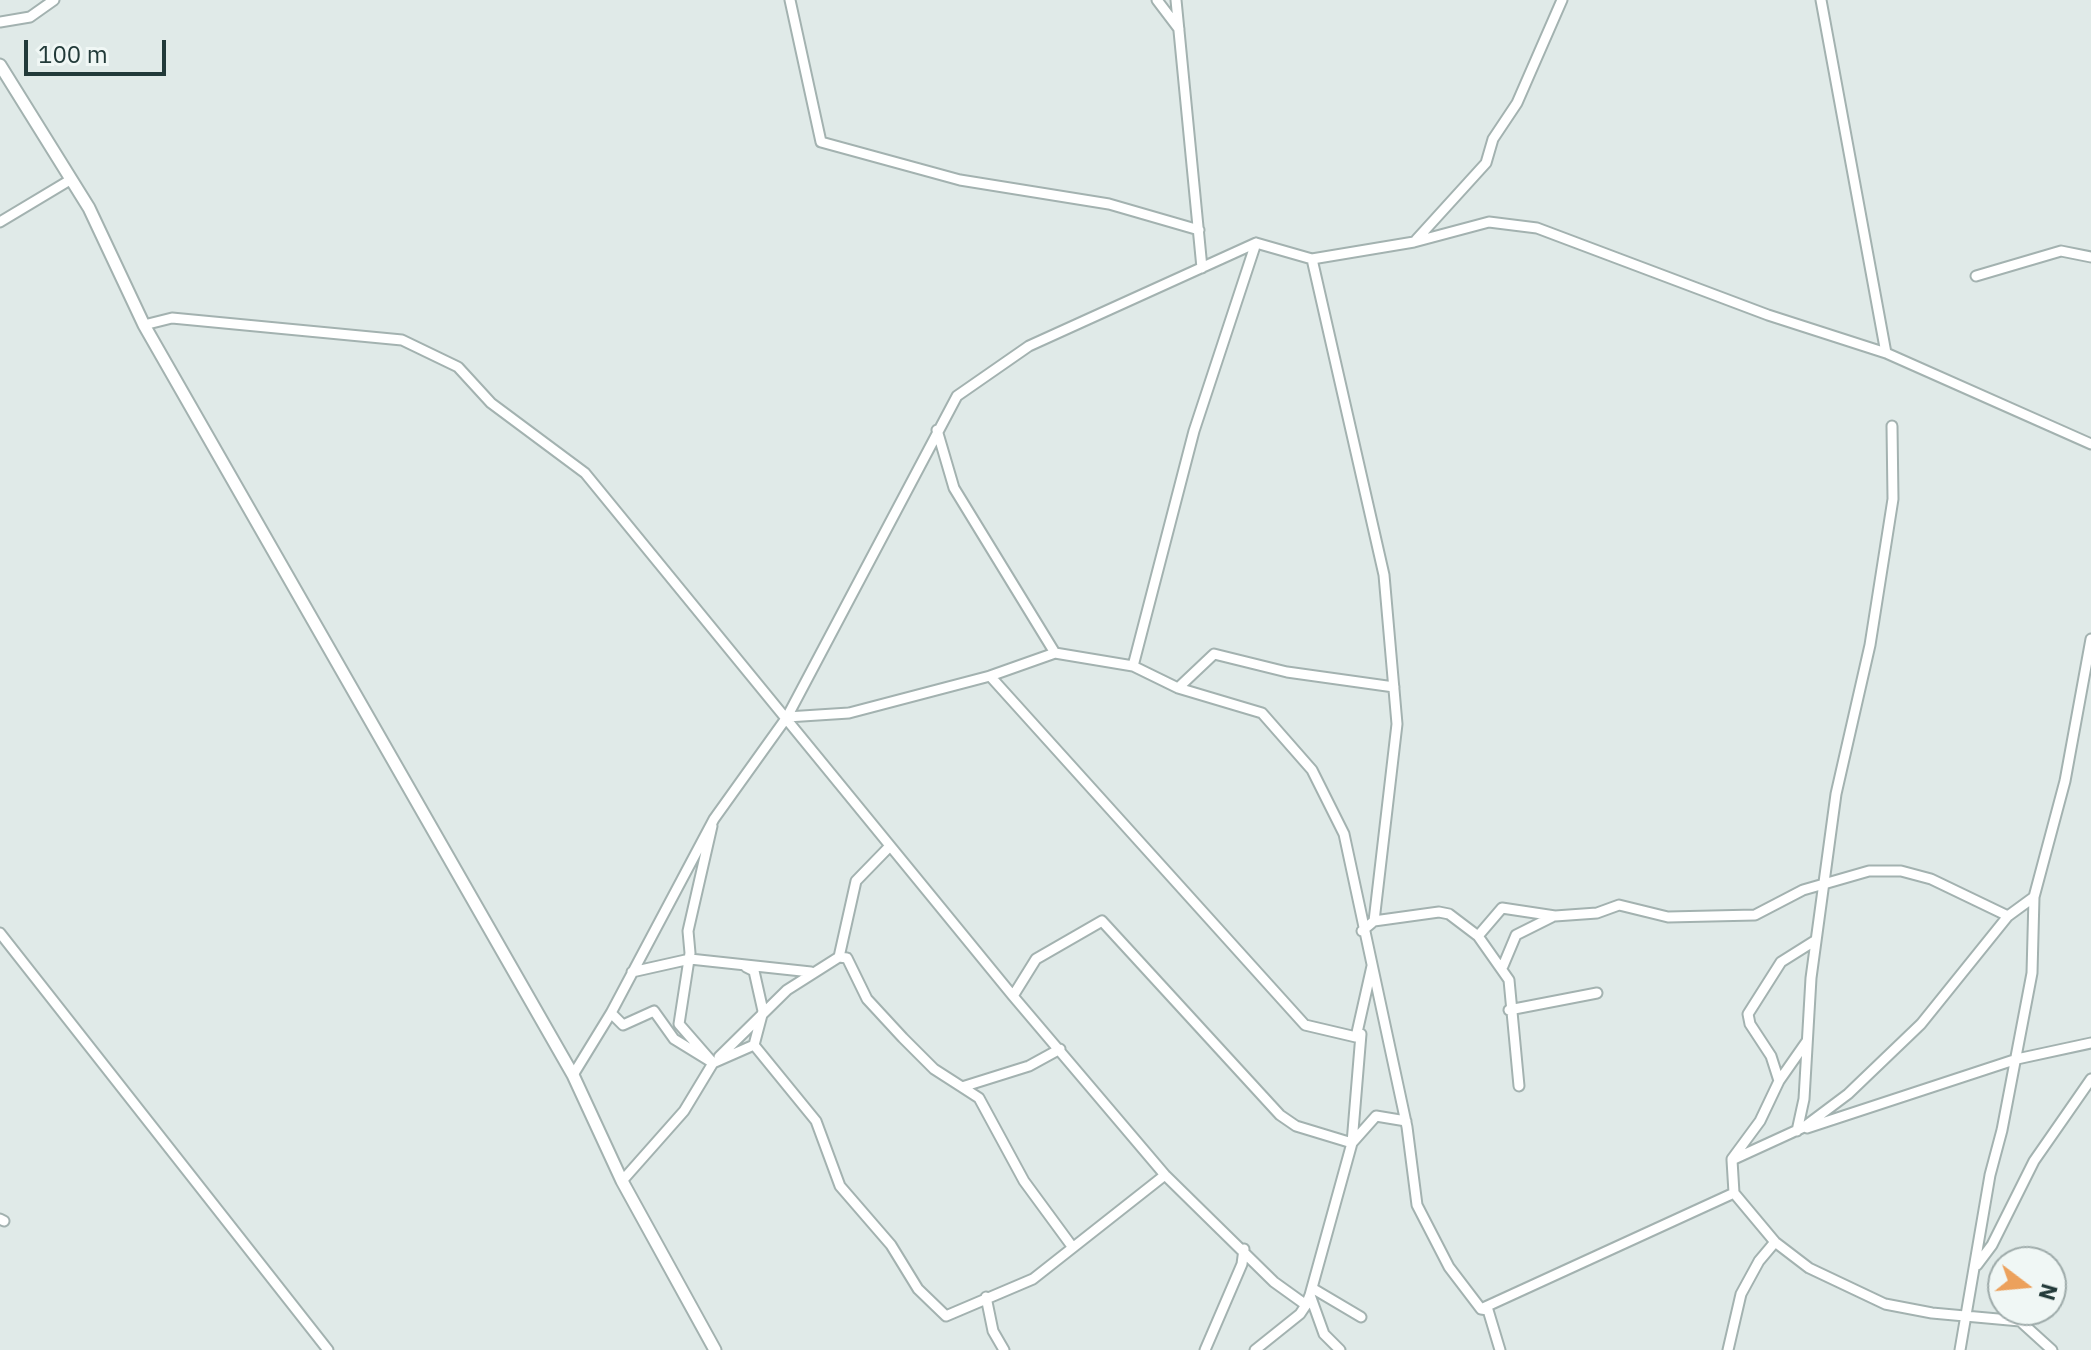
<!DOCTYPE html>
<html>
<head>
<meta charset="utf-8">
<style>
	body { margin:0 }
	#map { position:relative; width:2091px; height:1350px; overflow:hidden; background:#e0eae8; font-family:"IBM Plex Sans",sans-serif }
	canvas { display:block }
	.north { position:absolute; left:1987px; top:1246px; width:80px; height:80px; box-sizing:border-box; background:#f0f7f5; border:2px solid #9eabaa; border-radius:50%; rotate:106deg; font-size:22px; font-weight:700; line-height:32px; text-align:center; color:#223a39 }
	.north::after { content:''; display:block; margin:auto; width:28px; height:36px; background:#eca15c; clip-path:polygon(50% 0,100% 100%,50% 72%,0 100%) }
	.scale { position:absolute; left:24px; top:40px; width:142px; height:36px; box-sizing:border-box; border:4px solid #223a39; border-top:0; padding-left:10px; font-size:24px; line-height:28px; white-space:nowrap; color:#223a39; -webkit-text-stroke:6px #f0f7f5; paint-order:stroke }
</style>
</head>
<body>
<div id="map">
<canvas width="2091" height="1350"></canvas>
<div class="north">N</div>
<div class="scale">100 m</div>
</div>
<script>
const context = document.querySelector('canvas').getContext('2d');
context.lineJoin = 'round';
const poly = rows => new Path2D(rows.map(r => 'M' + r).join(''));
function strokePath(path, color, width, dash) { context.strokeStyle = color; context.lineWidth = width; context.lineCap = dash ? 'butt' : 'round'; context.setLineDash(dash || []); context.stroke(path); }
const minor = poly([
	[790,0,821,142,960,180,1109,204,1199,230],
	[1157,0,1179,29],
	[1176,0,1202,268],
	[1821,0,1886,353],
	[0,22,30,17,54,0],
	[0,222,70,180],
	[1416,240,1486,163,1493,139,1517,103,1562,0],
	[1312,259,1384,575,1397,724,1374,921,1362,931],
	[1976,276,2061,251,2091,257],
	[144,325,172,318,402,340,458,367,491,403,585,473,1013,996,1165,1175,1274,1282,1306,1305,1310,1295,1324,1334,1340,1350],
	[937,430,954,488,1055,653],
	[1133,666,1194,431,1256,243],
	[990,676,1305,1025,1356,1037],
	[1178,688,1214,654,1287,672,1394,687],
	[787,717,849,713,990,676,1055,653,1133,666,1178,688,1262,713,1312,770,1344,834,1407,1127,1417,1205,1449,1267,1481,1309,1488,1310,1500,1350],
	[2034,897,2008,916,1921,1024,1848,1094,1804,1127,1732,1160,1734,1193,1775,1242,1809,1268,1885,1304,1932,1313,2020,1321,2052,1350],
	[1374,921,1439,912,1449,914,1478,936,1509,980,1519,1086],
	[0,933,328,1350],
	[1478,936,1502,908,1555,916,1597,913,1619,905,1668,917,1755,915,1803,890,1869,871,1901,871,1931,879,2008,916],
	[839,957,847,958,867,999,903,1038,934,1069,962,1087],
	[1503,966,1516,935,1552,917],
	[746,967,754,971,763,1011,754,1045],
	[632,972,690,959,811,972],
	[1013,996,1036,959,1102,921,1280,1115,1296,1126,1352,1143,1376,1116,1406,1121],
	[1509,1010,1597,993],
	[611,1013,623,1025,654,1011,674,1039,713,1063,754,1045,816,1121,840,1186,891,1245,918,1289,946,1316,1033,1279,1165,1175],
	[1060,1049,1029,1066,962,1087,979,1098,1024,1181,1071,1245],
	[719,1057,787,990,839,957,856,881,890,846],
	[573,1075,611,1013,714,819,787,717,957,396,1029,346,1256,243,1312,259,1414,242,1489,222,1537,228,1768,315,1886,353,2091,444],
	[1779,1081,1771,1056,1750,1024,1748,1014,1781,962,1816,940],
	[1807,1128,2017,1059,2091,1043],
	[1797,1131,1804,1099,1811,978,1836,794,1870,645,1893,499,1892,426],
	[1732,1159,1760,1121,1779,1081,1807,1041],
	[622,1181,684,1111,713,1063,679,1024,690,953,688,931,712,826],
	[0,1219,4,1221],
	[1977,1265,1992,1245,2034,1161,2091,1079],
	[1312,1288,1361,1317],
	[1310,1295,1352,1143,1361,1034,1356,1037,1372,966],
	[986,1297,993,1331,1004,1350],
	[1483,1308,1734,1193],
	[1205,1350,1242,1264,1244,1249],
	[1255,1350,1300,1314,1306,1305],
	[1728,1350,1741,1294,1759,1261,1775,1242],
	[1960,1350,1990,1175,2002,1130,2032,973,2034,897,2065,781,2091,639]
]);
const tertiary = poly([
	[0,65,89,208,144,325,573,1075,622,1181,715,1350]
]);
strokePath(minor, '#a3b2b0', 13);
strokePath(tertiary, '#a3b2b0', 15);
strokePath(minor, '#fff', 9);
strokePath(tertiary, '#fff', 11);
</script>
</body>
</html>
